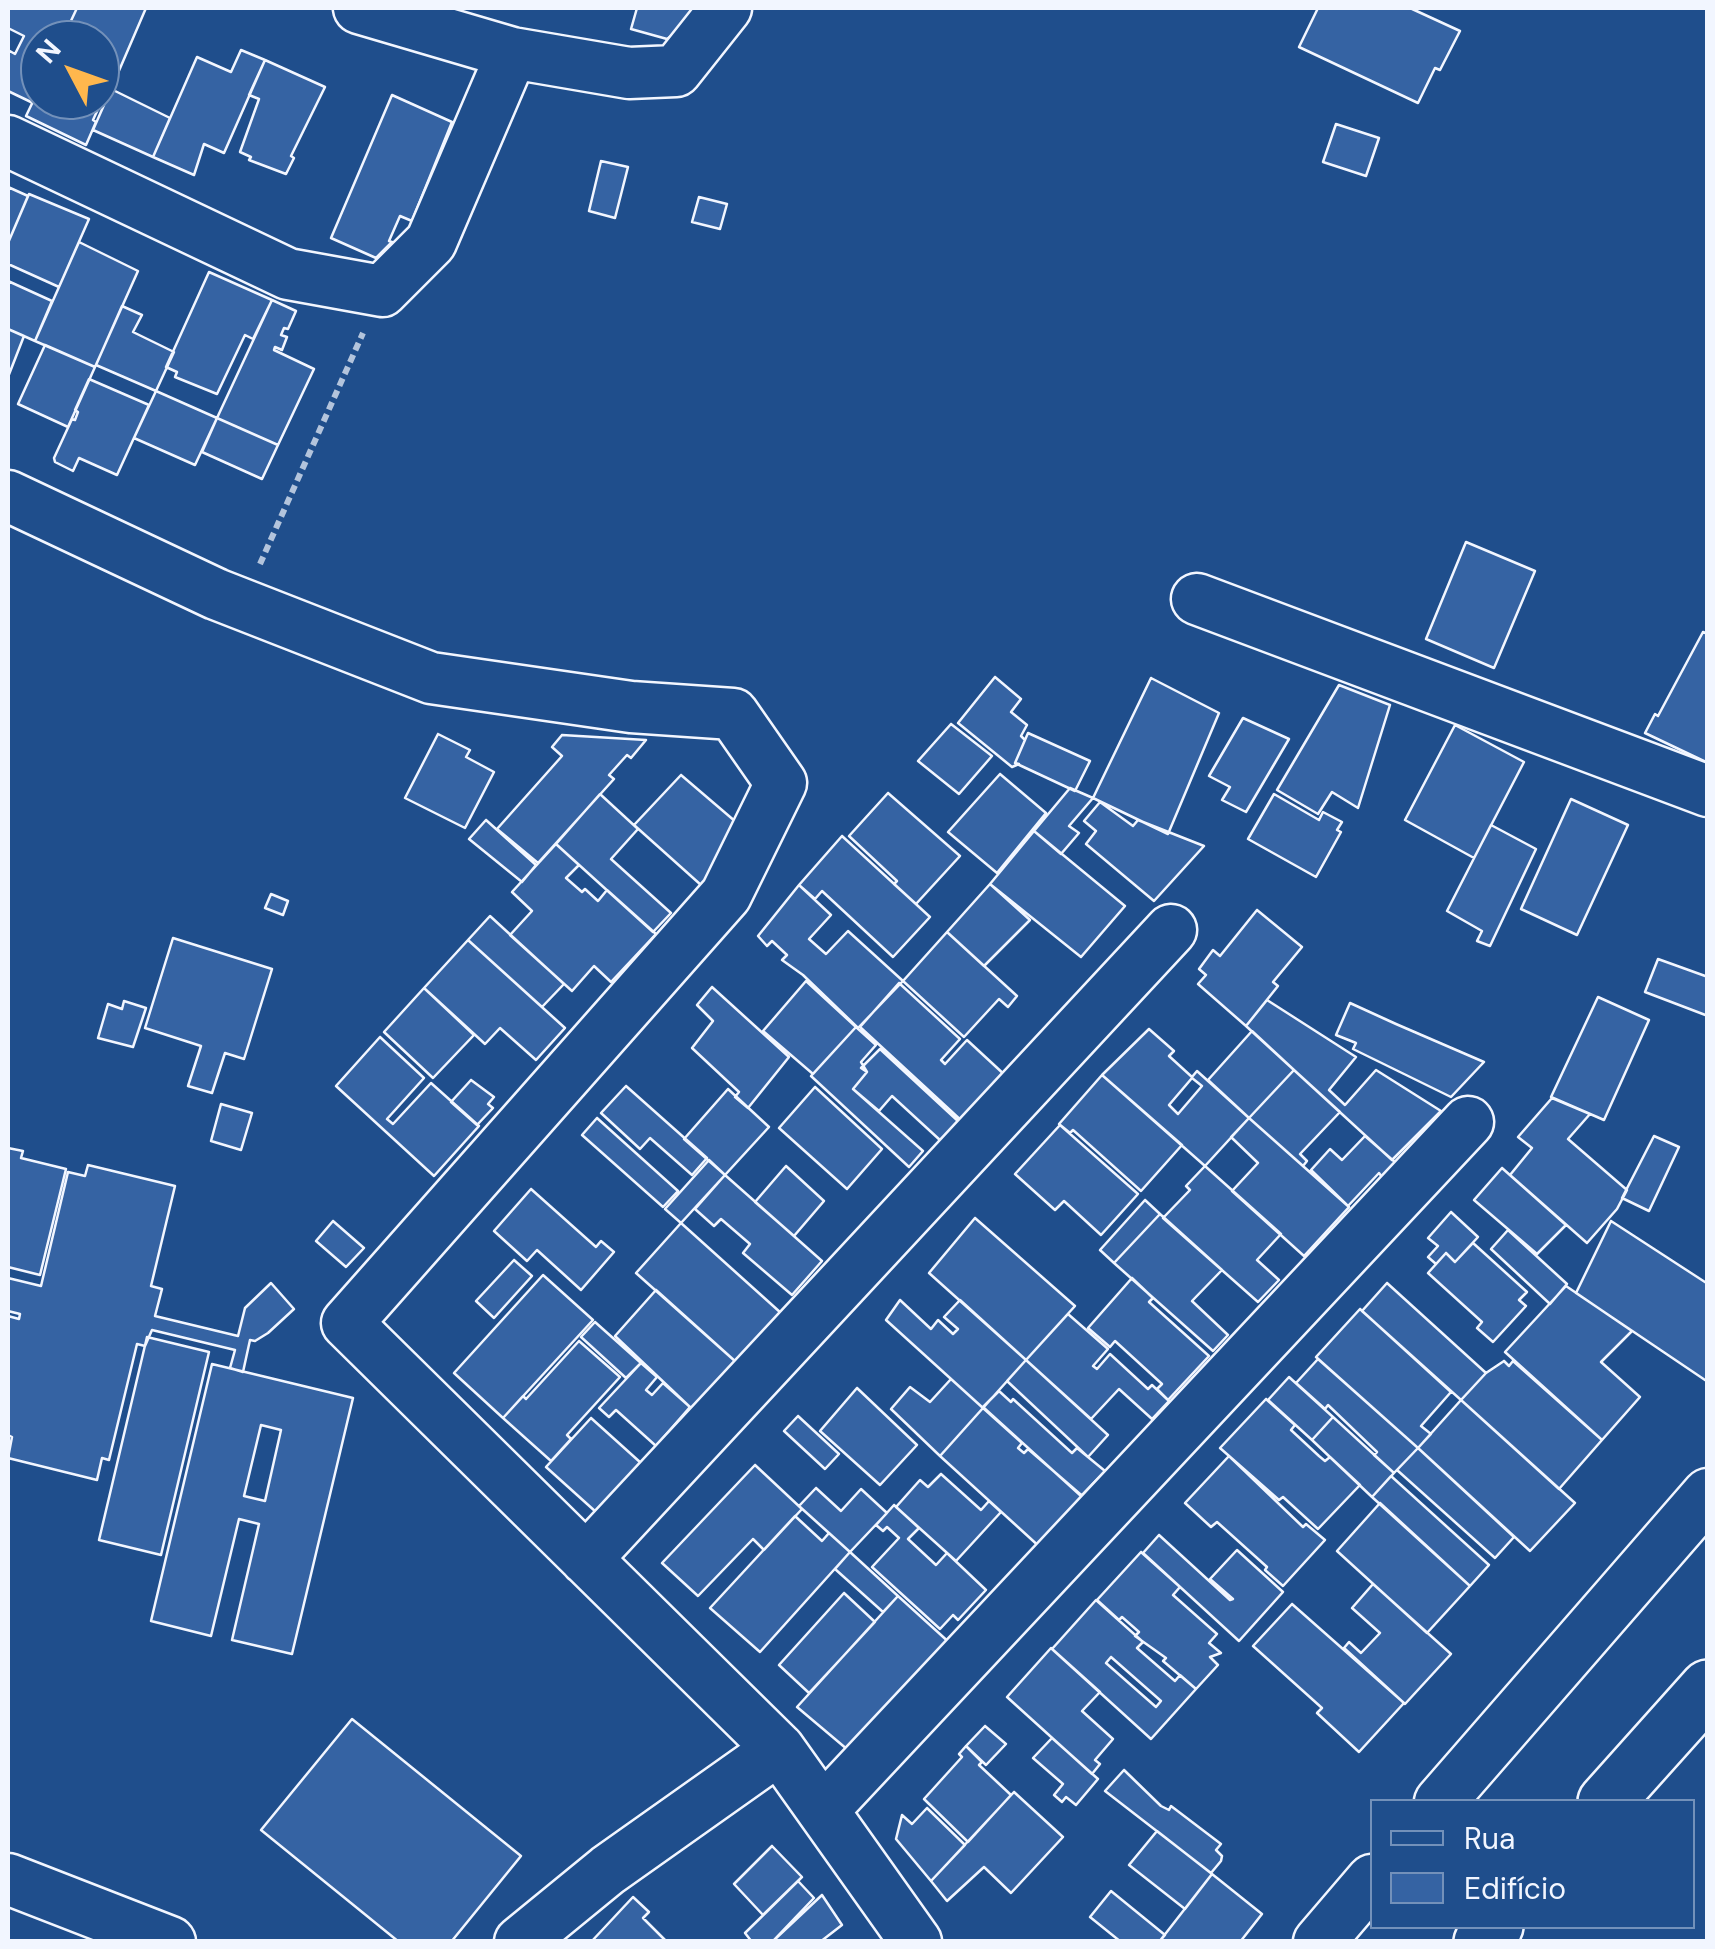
<!DOCTYPE html>
<html>
<head>
<meta charset="utf-8">
<style>
	body { margin:0 }
	#map { position:relative; width:1715px; height:1949px; overflow:hidden; background:#1f4e8c; font-family:"DM Sans",sans-serif }
	canvas { display:block }
	.frame { position:absolute; inset:0; border:10px solid #f2f6ff; pointer-events:none }
	.legend { position:absolute; left:1370px; top:1799px; width:325px; height:130px; box-sizing:border-box; background:#1f4e8c; border:2px solid #7391ba; margin:0; padding:12px 18px; list-style:none; font-size:30px; color:#f2f6ff }
	.legend li { display:flex; align-items:center; gap:20px; height:50px }
	.legend b { width:50px; border:2px solid #7391ba }
	.north { position:absolute; left:20px; top:20px; width:100px; height:100px; box-sizing:border-box; background:#1f4e8c; border:2px solid #7391ba; border-radius:50%; rotate:311deg; font-size:28px; font-weight:700; line-height:40px; text-align:center; color:#f2f6ff }
	.north::after { content:''; display:block; margin:auto; width:35px; height:45px; background:#ffb74d; clip-path:polygon(50% 0,100% 100%,50% 72%,0 100%) }
</style>
</head>
<body>
<div id="map">
<canvas width="1715" height="1949"></canvas>
<div class="frame"></div>
<ul class="legend">
<li><b style="height:12px;background:#1f4e8c"></b>Rua</li>
<li><b style="height:28px;background:#3563a3"></b>Edifício</li>
</ul>
<div class="north">N</div>
</div>
<script>
const context = document.querySelector('canvas').getContext('2d');
context.lineJoin = 'round';
function fillPath(path, color) { context.fillStyle = color; context.fill(path, 'evenodd'); }
const poly = rows => new Path2D(rows.map(r => 'M' + r).join(''));
function strokePath(path, color, width, dash) { context.strokeStyle = color; context.lineWidth = width; context.lineCap = dash ? 'butt' : 'round'; context.setLineDash(dash || []); context.stroke(path); }
const building = poly([
	[8,8,77,8,62,40,40,40,40,87,33,103,8,91,8,50,15,54,24,36,8,28,8,8],
	[77,8,146,8,118,73,100,65,100,40,62,40,77,8],
	[637,8,694,8,696,18,667,39,631,29,637,8],
	[1318,8,1410,8,1460,31,1440,70,1435,68,1418,103,1299,47,1318,8],
	[241,50,265,60,224,153,204,144,194,175,153,157,197,57,231,72,241,50],
	[265,60,325,87,291,156,294,158,286,174,249,160,251,157,240,152,259,99,249,95,265,60],
	[100,78,110,83,93,120,96,122,86,145,26,116,40,87,40,100,100,100,100,78],
	[111,89,170,118,153,157,93,130,111,89],
	[392,95,452,122,412,221,400,216,389,241,392,242,376,258,331,238,392,95],
	[1336,124,1379,138,1366,176,1323,162,1336,124],
	[601,161,628,167,615,218,589,211,601,161],
	[8,187,28,196,8,243,8,187],
	[29,194,89,219,59,287,8,264,8,243,29,194],
	[699,197,727,204,720,229,692,222,699,197],
	[79,242,138,271,95,367,35,341,79,242],
	[209,272,272,300,253,339,245,335,217,394,175,377,177,372,166,367,209,272],
	[8,281,52,301,35,341,8,329,8,281],
	[272,300,296,311,288,329,284,328,281,335,287,337,282,350,275,347,274,350,314,369,278,445,217,418,272,300],
	[122,306,142,315,133,332,174,352,156,391,96,365,122,306],
	[8,329,24,336,8,377,8,329],
	[45,345,95,367,68,427,18,404,45,345],
	[89,379,149,405,117,475,79,458,73,471,55,462,54,458,72,419,75,420,78,412,75,410,89,379],
	[156,391,217,418,195,465,134,438,156,391],
	[217,418,278,445,262,479,202,452,217,418],
	[1466,542,1535,571,1494,668,1426,639,1466,542],
	[1703,632,1708,634,1708,763,1645,733,1655,714,1658,716,1703,632],
	[995,677,1021,699,1011,712,1027,725,1021,736,1025,740,1015,763,1019,764,1012,767,958,723,995,677],
	[1151,678,1219,713,1168,834,1093,798,1151,678],
	[1339,685,1390,705,1358,808,1332,792,1318,814,1277,790,1339,685],
	[1243,718,1289,739,1246,812,1222,800,1230,787,1209,776,1243,718],
	[951,724,992,756,959,794,918,761,951,724],
	[1455,725,1524,762,1474,858,1405,820,1455,725],
	[1028,733,1090,761,1075,791,1015,763,1028,733],
	[438,734,470,750,466,757,494,772,465,828,405,798,438,734],
	[562,735,646,740,631,758,627,755,609,775,614,779,538,863,497,829,562,756,552,747,562,735],
	[1000,774,1046,813,997,873,948,832,1000,774],
	[681,775,750,834,701,885,634,825,681,775],
	[1070,788,1093,798,1069,826,1079,833,1061,854,1034,831,1070,788],
	[888,793,960,856,916,904,894,884,897,881,849,836,888,793],
	[600,794,638,829,611,859,671,913,653,932,556,844,600,794],
	[1274,794,1319,820,1323,812,1342,822,1337,830,1341,832,1316,877,1248,839,1274,794],
	[1571,799,1628,825,1577,935,1521,909,1571,799],
	[1100,802,1133,826,1138,820,1204,846,1154,901,1086,844,1096,831,1084,821,1100,802],
	[486,820,536,865,522,882,469,839,486,820],
	[1491,825,1536,849,1490,946,1477,941,1482,931,1447,911,1491,825],
	[1034,831,1125,906,1081,957,990,884,1034,831],
	[842,836,930,917,893,957,822,891,815,899,799,885,842,836],
	[556,844,579,865,566,878,582,892,585,889,598,901,607,890,656,934,611,982,594,966,572,991,510,935,532,911,512,892,556,844],
	[990,884,1030,920,984,966,947,932,990,884],
	[799,885,831,915,809,939,826,954,848,931,903,981,858,1028,803,975,782,960,787,955,772,941,767,946,758,936,799,885],
	[271,894,288,901,283,915,265,908,271,894],
	[1257,910,1302,947,1273,982,1278,986,1246,1026,1198,984,1206,975,1199,969,1213,950,1220,956,1257,910],
	[490,916,564,984,542,1007,468,940,490,916],
	[947,932,1017,996,1008,1007,999,999,964,1037,903,981,947,932],
	[173,938,272,969,244,1059,225,1053,212,1093,188,1086,201,1046,145,1028,173,938],
	[468,940,565,1028,536,1060,500,1028,485,1044,424,988,468,940],
	[1658,959,1708,977,1708,1016,1645,992,1658,959],
	[806,981,856,1027,813,1074,763,1031,806,981],
	[899,983,960,1039,941,1060,945,1064,967,1040,1007,1077,964,1123,860,1027,899,983],
	[712,987,789,1057,748,1108,735,1097,739,1092,692,1048,713,1021,697,1005,712,987],
	[424,988,474,1035,433,1078,384,1032,424,988],
	[1598,997,1649,1020,1604,1120,1551,1097,1598,997],
	[1267,1000,1356,1057,1329,1090,1345,1105,1376,1070,1441,1111,1392,1160,1246,1026,1267,1000],
	[124,1001,146,1008,133,1047,98,1038,108,1004,122,1009,124,1001],
	[1350,1003,1396,1024,1484,1062,1451,1097,1353,1049,1356,1043,1336,1035,1350,1003],
	[856,1027,876,1045,861,1062,867,1072,853,1089,923,1151,909,1167,811,1076,856,1027],
	[1149,1029,1174,1051,1169,1056,1192,1077,1197,1071,1249,1118,1205,1166,1102,1075,1149,1029],
	[1192,1078,1202,1086,1178,1114,1169,1105,1192,1078],
	[1252,1031,1294,1070,1249,1118,1208,1080,1252,1031],
	[380,1037,424,1078,387,1119,393,1124,431,1083,479,1126,434,1176,336,1086,380,1037],
	[880,1049,959,1122,941,1141,892,1096,879,1111,853,1089,867,1072,861,1068,880,1049],
	[1294,1070,1340,1112,1300,1154,1307,1161,1303,1166,1249,1118,1294,1070],
	[1102,1075,1182,1145,1141,1191,1073,1130,1070,1133,1059,1124,1102,1075],
	[471,1080,494,1097,488,1104,493,1108,477,1125,451,1102,471,1080],
	[626,1086,707,1158,692,1175,650,1138,640,1149,601,1113,626,1086],
	[815,1087,882,1149,847,1189,779,1128,815,1087],
	[728,1089,769,1127,725,1175,684,1139,728,1089],
	[1552,1098,1590,1114,1568,1139,1627,1190,1617,1209,1587,1243,1510,1175,1532,1148,1518,1137,1552,1098],
	[221,1104,252,1113,241,1150,211,1141,221,1104],
	[597,1118,678,1191,663,1207,582,1135,597,1118],
	[1249,1118,1349,1207,1304,1256,1232,1191,1258,1163,1231,1137,1249,1118],
	[1060,1125,1138,1194,1101,1235,1064,1201,1055,1210,1015,1174,1060,1125],
	[1365,1136,1396,1163,1382,1177,1379,1173,1348,1206,1311,1170,1330,1149,1342,1160,1365,1136],
	[1654,1136,1679,1147,1649,1211,1622,1198,1654,1136],
	[8,1148,23,1151,21,1158,66,1169,40,1275,8,1267,8,1148],
	[709,1160,725,1175,681,1223,665,1209,709,1160],
	[88,1165,175,1186,151,1286,162,1289,155,1316,238,1336,245,1308,271,1283,294,1309,268,1333,255,1341,250,1340,243,1372,230,1368,235,1350,152,1330,145,1346,137,1344,109,1460,102,1458,97,1480,8,1458,12,1437,8,1435,8,1316,19,1319,20,1314,8,1311,8,1278,41,1286,68,1172,85,1176,88,1165],
	[786,1166,824,1201,794,1236,755,1202,786,1166],
	[1205,1166,1281,1234,1257,1260,1279,1280,1258,1302,1163,1218,1190,1190,1186,1186,1205,1166],
	[1502,1168,1566,1225,1537,1254,1474,1200,1502,1168],
	[725,1175,822,1261,792,1295,743,1253,750,1244,721,1219,714,1226,695,1209,725,1175],
	[531,1189,596,1247,601,1241,614,1252,581,1290,537,1250,527,1261,494,1231,531,1189],
	[1145,1200,1160,1214,1114,1263,1100,1250,1145,1200],
	[1451,1212,1478,1237,1455,1262,1446,1253,1436,1264,1428,1257,1438,1246,1428,1238,1451,1212],
	[1160,1214,1222,1270,1192,1301,1228,1335,1213,1351,1114,1263,1160,1214],
	[975,1218,1075,1306,1026,1360,929,1273,975,1218],
	[333,1221,364,1248,346,1267,316,1241,333,1221],
	[1611,1221,1708,1284,1708,1382,1576,1293,1611,1221],
	[681,1223,781,1313,736,1362,636,1273,681,1223],
	[1508,1230,1567,1284,1550,1304,1491,1249,1508,1230],
	[1473,1243,1527,1292,1519,1300,1526,1306,1493,1342,1477,1328,1482,1322,1428,1273,1446,1253,1455,1262,1473,1243],
	[514,1260,532,1276,494,1318,476,1301,514,1260],
	[543,1275,593,1320,503,1418,454,1373,543,1275],
	[1132,1278,1153,1298,1149,1302,1209,1356,1168,1400,1157,1389,1162,1384,1115,1341,1110,1347,1088,1328,1132,1278],
	[1387,1283,1486,1373,1461,1400,1362,1311,1387,1283],
	[1566,1286,1632,1331,1601,1362,1640,1397,1602,1440,1505,1352,1566,1286],
	[656,1290,736,1362,692,1409,615,1336,656,1290],
	[900,1300,931,1329,938,1320,953,1334,958,1329,944,1317,960,1300,1026,1360,983,1408,886,1320,900,1300],
	[1360,1309,1451,1392,1421,1426,1431,1434,1418,1448,1316,1357,1360,1309],
	[1068,1314,1108,1349,1093,1366,1097,1369,1110,1354,1148,1389,1152,1385,1169,1401,1152,1419,1119,1389,1091,1419,1026,1360,1068,1314],
	[595,1322,641,1363,626,1378,581,1337,595,1322],
	[147,1337,209,1352,161,1555,99,1540,147,1337],
	[579,1341,620,1377,567,1435,571,1439,551,1461,503,1418,523,1396,526,1399,579,1341],
	[1318,1359,1418,1448,1394,1473,1374,1455,1377,1452,1328,1405,1325,1409,1296,1383,1318,1359],
	[1026,1360,1108,1435,1088,1457,1007,1381,1026,1360],
	[1504,1361,1509,1366,1513,1361,1602,1440,1559,1489,1461,1400,1486,1373,1504,1361],
	[641,1363,657,1377,646,1390,652,1395,663,1383,690,1407,656,1446,616,1410,609,1417,599,1408,641,1363],
	[212,1364,353,1398,292,1654,232,1640,259,1524,239,1519,211,1636,151,1621,212,1364],
	[261,1425,281,1430,265,1501,244,1496,261,1425],
	[1289,1377,1333,1417,1312,1440,1268,1400,1289,1377],
	[951,1379,983,1408,940,1456,891,1409,910,1387,930,1402,951,1379],
	[857,1388,917,1445,880,1485,820,1431,857,1388],
	[999,1391,1011,1402,1013,1399,1072,1453,1077,1448,1105,1471,1081,1496,983,1407,999,1391],
	[1266,1399,1295,1425,1291,1430,1319,1456,1325,1461,1330,1457,1360,1485,1318,1529,1283,1497,1279,1500,1220,1448,1266,1399],
	[1461,1400,1575,1503,1530,1551,1418,1448,1461,1400],
	[983,1408,1022,1443,1018,1448,1024,1453,1028,1449,1087,1500,1042,1549,940,1456,983,1408],
	[798,1416,839,1454,825,1469,784,1431,798,1416],
	[1333,1417,1394,1473,1372,1497,1312,1440,1333,1417],
	[591,1418,641,1463,596,1512,546,1467,591,1418],
	[1418,1448,1514,1537,1495,1558,1397,1470,1418,1448],
	[1229,1456,1303,1527,1306,1524,1325,1540,1283,1586,1265,1570,1267,1567,1217,1522,1211,1527,1185,1503,1229,1456],
	[755,1465,802,1509,764,1550,753,1539,698,1596,662,1563,755,1465],
	[941,1474,981,1510,989,1501,1001,1512,956,1561,896,1507,920,1480,928,1487,941,1474],
	[1391,1476,1489,1565,1470,1586,1372,1497,1391,1476],
	[816,1488,841,1511,861,1489,887,1513,850,1552,799,1506,816,1488],
	[1380,1503,1470,1586,1427,1633,1337,1551,1380,1503],
	[894,1505,919,1528,908,1539,936,1565,947,1553,986,1590,958,1620,953,1615,940,1629,872,1567,899,1538,887,1527,883,1531,876,1525,894,1505],
	[795,1516,822,1541,829,1533,850,1552,760,1652,710,1608,795,1516],
	[1159,1535,1230,1600,1233,1599,1210,1579,1237,1550,1283,1592,1239,1641,1143,1553,1159,1535],
	[850,1552,898,1596,883,1612,835,1569,850,1552],
	[1141,1552,1180,1587,1173,1595,1217,1634,1209,1643,1221,1653,1210,1657,1218,1665,1196,1689,1163,1661,1166,1658,1135,1636,1139,1632,1122,1617,1119,1620,1097,1600,1141,1552],
	[1373,1584,1451,1654,1405,1704,1344,1648,1349,1642,1361,1653,1380,1633,1352,1608,1373,1584],
	[844,1593,875,1622,809,1693,779,1665,844,1593],
	[898,1596,952,1645,848,1750,797,1707,898,1596],
	[1096,1600,1143,1642,1137,1648,1175,1681,1180,1675,1196,1689,1151,1739,1052,1649,1096,1600],
	[1111,1657,1161,1701,1156,1707,1106,1663,1111,1657],
	[1292,1604,1404,1703,1359,1752,1317,1713,1322,1708,1253,1646,1292,1604],
	[1051,1648,1100,1692,1082,1711,1113,1739,1095,1760,1100,1764,1092,1774,1007,1697,1051,1648],
	[352,1719,521,1856,451,1942,399,1942,261,1830,352,1719],
	[985,1726,1006,1744,986,1765,966,1746,985,1726],
	[1052,1738,1098,1779,1076,1805,1066,1797,1062,1802,1054,1795,1063,1784,1033,1758,1052,1738],
	[966,1746,982,1762,979,1765,1011,1795,968,1842,924,1799,962,1757,959,1754,966,1746],
	[1124,1770,1161,1806,1169,1810,1171,1806,1221,1844,1216,1850,1222,1856,1221,1861,1211,1873,1105,1791,1124,1770],
	[1014,1792,1063,1837,1011,1893,984,1867,947,1901,931,1881,1014,1792],
	[927,1808,965,1845,931,1881,896,1839,902,1815,912,1824,927,1808],
	[1157,1831,1212,1874,1185,1909,1129,1865,1157,1831],
	[772,1846,802,1877,763,1915,734,1884,772,1846],
	[1212,1874,1262,1914,1240,1942,1159,1942,1212,1874],
	[798,1881,814,1898,772,1942,752,1942,745,1933,798,1881],
	[1111,1891,1165,1935,1159,1942,1121,1942,1090,1917,1111,1891],
	[822,1895,842,1925,820,1942,772,1942,822,1895],
	[633,1897,649,1912,643,1918,667,1942,591,1942,633,1897]
]);
const path = poly([
	[260,564,363,333]
]);
const minor = poly([
	[359,8,512,53,629,73,676,71,726,8],
	[8,141,288,274,382,291,431,242,512,53],
	[8,496,216,594,431,678,631,707,733,714,781,783,726,895,347,1323,779,1749,916,1942],
	[1197,599,1708,791],
	[586,1559,1171,930],
	[1440,1802,1708,1494],
	[823,1810,1468,1122],
	[8,1879,170,1942],
	[520,1942,608,1870,779,1749],
	[1319,1942,1372,1880]
]);
const major = poly([
	[1606,1802,1708,1688],
	[1482,1942,1495,1926]
]);
fillPath(building, '#3563a3');
strokePath(building, '#f2f6ff', 2.5);
strokePath(minor, '#f2f6ff', 55);
strokePath(major, '#f2f6ff', 60);
strokePath(path, '#b3c4dc', 6, [8, 5]);
strokePath(minor, '#1f4e8c', 50);
strokePath(major, '#1f4e8c', 55);
</script>
</body>
</html>
